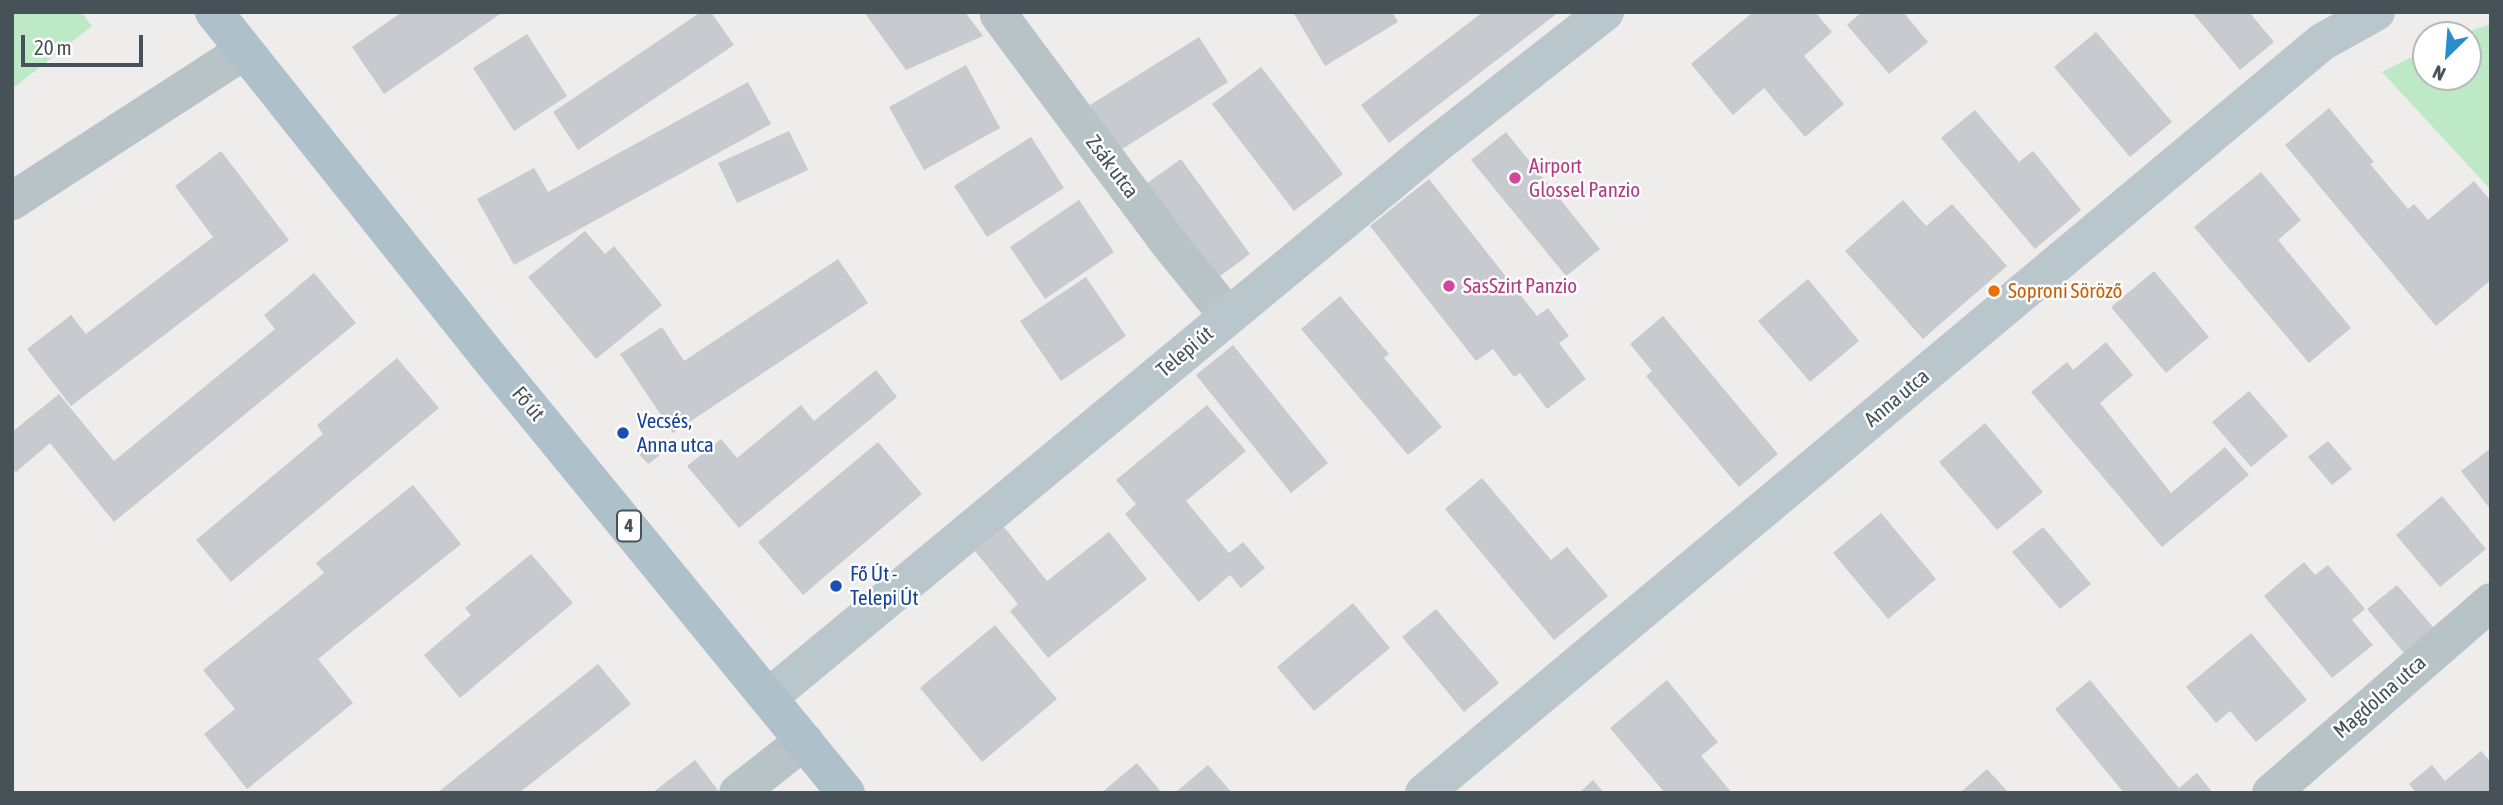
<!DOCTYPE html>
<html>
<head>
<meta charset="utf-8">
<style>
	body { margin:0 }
	#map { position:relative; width:2503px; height:805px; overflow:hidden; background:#efecec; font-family:"Asap Condensed",sans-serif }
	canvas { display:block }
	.frame { position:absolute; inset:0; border:14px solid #465257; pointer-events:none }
	.north { position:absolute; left:2412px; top:21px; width:70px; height:70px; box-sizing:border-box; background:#fff; border:2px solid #b5babc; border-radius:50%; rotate:205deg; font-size:19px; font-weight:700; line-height:28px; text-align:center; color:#465257 }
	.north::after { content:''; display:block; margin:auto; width:24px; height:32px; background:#298dcb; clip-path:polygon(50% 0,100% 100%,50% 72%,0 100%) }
	.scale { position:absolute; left:21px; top:35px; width:122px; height:32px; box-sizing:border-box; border:4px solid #465257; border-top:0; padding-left:9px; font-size:21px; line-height:24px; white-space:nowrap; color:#465257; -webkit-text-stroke:5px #fff; paint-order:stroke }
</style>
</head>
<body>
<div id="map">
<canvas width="2503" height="805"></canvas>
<div class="frame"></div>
<div class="north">N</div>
<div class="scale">20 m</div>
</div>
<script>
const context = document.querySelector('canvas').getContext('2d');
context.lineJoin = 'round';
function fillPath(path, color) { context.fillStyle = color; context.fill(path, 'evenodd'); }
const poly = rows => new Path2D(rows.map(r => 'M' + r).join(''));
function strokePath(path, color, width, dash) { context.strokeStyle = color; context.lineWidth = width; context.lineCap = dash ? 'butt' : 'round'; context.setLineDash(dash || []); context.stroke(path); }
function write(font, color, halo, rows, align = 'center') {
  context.font = font + ' "Asap Condensed",sans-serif'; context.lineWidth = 5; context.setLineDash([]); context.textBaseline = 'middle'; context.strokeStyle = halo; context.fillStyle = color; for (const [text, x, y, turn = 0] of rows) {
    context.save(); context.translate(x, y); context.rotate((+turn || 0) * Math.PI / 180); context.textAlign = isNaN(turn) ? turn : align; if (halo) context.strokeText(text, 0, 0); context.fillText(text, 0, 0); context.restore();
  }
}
const green = poly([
	[12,12,81,12,92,26,12,89],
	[2491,24,2491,190,2382,72,2426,50,2426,77,2468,77,2468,35,2457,35]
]);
const building = poly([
	[402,12,503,12,384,94,352,47],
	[701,12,711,12,734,45,578,150,553,112],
	[864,12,965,12,983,36,906,70],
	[1293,12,1392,12,1398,22,1325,66],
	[1483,12,1559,12,1389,143,1361,105],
	[1753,12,1815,12,1832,32,1804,56,1844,104,1805,137,1764,88,1733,115,1691,64],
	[1862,12,1903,12,1928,42,1889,74,1847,25],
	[2192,12,2249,12,2274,42,2240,70],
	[2096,32,2172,122,2130,157,2054,67],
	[527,34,567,96,514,131,473,68],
	[1199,37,1228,82,1119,151,1090,105],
	[966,65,1000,128,924,170,889,107],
	[1261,67,1343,174,1294,211,1212,104],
	[748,82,771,124,514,265,477,199,534,168,548,192],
	[2329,108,2374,162,2370,164,2408,209,2414,204,2428,220,2474,181,2491,201,2491,280,2436,326,2285,145],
	[1975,110,2019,162,2033,151,2081,210,2035,249,1941,138],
	[789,131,808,170,737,203,718,163],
	[1506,132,1600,249,1566,276,1471,160],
	[1031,137,1064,188,987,237,954,186],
	[221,151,289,240,71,406,27,349,71,315,86,334,213,237,175,186],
	[1181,159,1250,254,1212,282,1143,186],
	[2261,172,2301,220,2278,240,2351,328,2309,363,2194,227],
	[1429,179,1537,316,1548,308,1569,336,1559,343,1586,379,1547,409,1520,373,1514,377,1493,349,1476,361,1370,226],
	[1079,200,1114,252,1045,299,1010,247],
	[1903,200,1926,226,1952,204,2007,266,1923,339,1845,251],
	[585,231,605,254,614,246,662,305,596,359,528,277],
	[838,259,868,303,673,433,620,354,662,327,684,361],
	[2154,271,2209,337,2166,373,2111,307],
	[314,273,356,323,114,522,50,443,16,472,12,468,12,432,59,394,114,461,275,329,264,315],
	[1086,277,1126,336,1061,381,1020,321],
	[1808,279,1859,341,1810,382,1758,321],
	[1340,296,1389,354,1384,358,1442,427,1408,455,1301,329],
	[1663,316,1778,454,1739,487,1646,376,1652,371,1630,344],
	[2106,342,2133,375,2100,403,2171,493,2225,447,2249,475,2162,547,2031,392,2067,362,2073,370],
	[1233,345,1328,463,1291,493,1196,375],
	[397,358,439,408,231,582,196,540,323,434,317,425],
	[876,370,897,397,739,528,687,466,721,439,737,458,801,405,814,421],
	[2249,391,2288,436,2251,467,2212,422],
	[1207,405,1246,451,1186,501,1229,553,1243,542,1265,568,1241,588,1230,575,1199,602,1125,514,1136,504,1116,480],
	[1985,423,2043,492,1997,530,1939,462],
	[647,441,660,455,648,464,637,452],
	[2328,441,2352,469,2332,485,2308,457],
	[878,442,922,494,803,595,758,542],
	[2491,448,2491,510,2461,471],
	[1482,478,1551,560,1567,547,1608,596,1554,640,1445,509],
	[413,485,461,544,318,659,353,703,247,789,204,734,235,709,203,670,324,573,316,563],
	[2442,496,2486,549,2440,587,2396,535],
	[1881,513,1936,579,1888,619,1833,553],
	[1004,527,1047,581,1109,532,1147,579,1048,658,1010,611,1018,604,975,551],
	[2043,527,2091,584,2060,609,2012,552],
	[531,554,573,603,460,698,424,655,471,615,465,608],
	[2304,562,2315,575,2328,565,2365,609,2352,620,2373,645,2332,678,2264,596],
	[2397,585,2434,628,2404,653,2367,609],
	[1353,603,1390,648,1314,711,1277,667],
	[1436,609,1499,683,1464,712,1402,637],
	[995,625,1057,699,982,762,920,688],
	[2251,633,2307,700,2256,742,2230,711,2216,723,2186,687],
	[598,664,631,704,519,793,437,793],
	[1667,680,1718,742,1701,756,1732,793,1665,793,1610,728],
	[2090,680,2179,788,2197,773,2213,793,2124,793,2055,709],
	[2481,751,2491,762,2491,793,2416,793,2409,784,2432,765,2445,781],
	[695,760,720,793,652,793],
	[1137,763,1162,793,1101,793],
	[1208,765,1232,793,1175,793],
	[1987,769,2009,793,1960,793],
	[1593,780,1604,793,1579,793]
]);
const street = poly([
	[999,15,1168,242,1228,316],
	[12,201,244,51],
	[738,793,804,741],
	[2271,793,2491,602]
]);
const secondary = poly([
	[769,697,1434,146,1605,12],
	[1424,793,2322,42,2376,12]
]);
const primary = poly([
	[214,12,488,356,846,793]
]);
const markers = [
	[1515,178,7,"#d1479c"],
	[1449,286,7,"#d1479c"],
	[1994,291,7,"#e8710a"],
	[623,433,7,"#1a4fb4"],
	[836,586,7,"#1a4fb4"]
];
const shields = [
	[629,526,24]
];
const shieldNames = [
	["4",629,526]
];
const hotelNames = [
	["Airport",1529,166],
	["Glossel Panzio",1529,190],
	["SasSzirt Panzio",1463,286]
];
const streetNames = [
	["Zsák utca",1112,167,53],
	["Telepi út",1185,352,-40],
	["Anna utca",1897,398,-40],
	["Fő út",528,404,50],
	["Magdolna utca",2380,697,-41]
];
const foodNames = [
	["Soproni Söröző",2008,291]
];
const transitNames = [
	["Vecsés,",637,421],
	["Anna utca",637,445],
	["Fő Út -",850,574],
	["Telepi Út",850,598]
];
fillPath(green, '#bde9c6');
fillPath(building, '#c7cace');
strokePath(street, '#b8c3c7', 38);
strokePath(secondary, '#b9c6cc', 38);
strokePath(primary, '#aec0c9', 38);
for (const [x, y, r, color] of markers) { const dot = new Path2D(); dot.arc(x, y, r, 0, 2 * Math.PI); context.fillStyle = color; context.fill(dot); strokePath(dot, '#fff', 2.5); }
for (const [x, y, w] of shields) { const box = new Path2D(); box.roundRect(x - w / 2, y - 15.5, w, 31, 5); context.fillStyle = '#fff'; context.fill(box); strokePath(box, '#465257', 2); }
write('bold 19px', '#465257', null, shieldNames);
write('21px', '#b23c85', '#fff', hotelNames, 'left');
write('21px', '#465257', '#fff', streetNames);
write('21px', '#c56008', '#fff', foodNames, 'left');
write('21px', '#164399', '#fff', transitNames, 'left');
</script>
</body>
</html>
